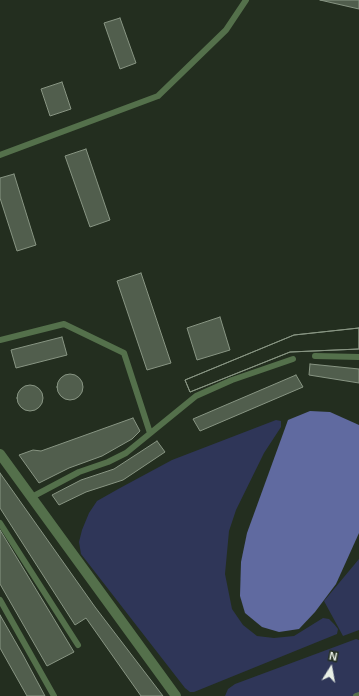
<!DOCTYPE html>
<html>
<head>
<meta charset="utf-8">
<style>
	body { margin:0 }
	#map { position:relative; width:359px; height:696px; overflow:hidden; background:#232e1f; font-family:Arial,sans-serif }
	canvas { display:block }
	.north { position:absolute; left:311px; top:648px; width:40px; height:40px; -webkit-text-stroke:3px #232e1f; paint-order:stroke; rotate:11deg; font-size:11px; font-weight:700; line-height:16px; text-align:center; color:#e8efe5 }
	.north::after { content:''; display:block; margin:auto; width:14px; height:18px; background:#e8efe5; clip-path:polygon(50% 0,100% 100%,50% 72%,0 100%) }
</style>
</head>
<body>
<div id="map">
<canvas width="359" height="696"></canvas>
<div class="north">N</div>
</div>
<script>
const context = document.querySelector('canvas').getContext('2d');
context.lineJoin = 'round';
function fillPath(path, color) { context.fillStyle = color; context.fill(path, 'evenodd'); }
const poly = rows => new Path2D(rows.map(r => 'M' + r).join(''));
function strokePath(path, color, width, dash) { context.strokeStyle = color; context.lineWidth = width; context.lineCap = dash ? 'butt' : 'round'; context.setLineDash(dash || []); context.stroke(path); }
const green = poly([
	[276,420,281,421,281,427,264,453,236,510,229,531,225,574,232,609,243,625,257,636,274,638,294,636,323,618,329,619,334,624,338,629,337,634,194,692,190,692,185,688,81,554,79,542,82,530,89,513,97,501,120,488,172,460],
	[359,559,359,630,343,636,324,601],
	[356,639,359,640,359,694,354,696,225,696,228,689,235,684]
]);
const water = poly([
	[310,411,330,412,359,425,359,533,336,584,315,612,299,629,279,632,262,627,245,613,240,596,241,562,247,533,288,420]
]);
const building = poly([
	[320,0,359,0,359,9,320,0],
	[120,18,136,63,120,69,104,23,120,18],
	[62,82,71,109,50,116,41,89,62,82],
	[86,149,110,220,90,227,65,156,86,149],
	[14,174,36,245,17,251,0,198,0,178,14,174],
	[141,273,171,363,147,370,117,281,141,273],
	[220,317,230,350,197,360,187,328,220,317],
	[359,328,359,349,290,352,190,392,185,380,294,335,359,328],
	[359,328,359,349,290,352,190,392,185,380,294,335,359,328],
	[62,337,67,355,16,368,11,350,62,337],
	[310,364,359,369,359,383,309,375,310,364],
	'57 387a13 13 0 1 1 26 0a13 13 0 1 1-26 0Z',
	[296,375,303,387,200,431,193,419,296,375],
	'17 398a13 13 0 1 1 26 0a13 13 0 1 1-26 0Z',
	[133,418,140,431,132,439,102,456,69,468,39,483,19,455,33,450,41,451,133,418],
	[157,441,165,452,123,480,86,492,59,505,52,495,81,480,114,469,157,441],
	[0,473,95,607,163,696,141,696,86,618,75,625,0,508,0,473],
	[0,530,74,652,47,666,0,584,0,530],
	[0,615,23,655,45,696,27,696,0,648,0,615]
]);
const service = poly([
	[0,155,158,96,226,30,246,0],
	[0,340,64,324,124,353,150,433],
	[315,356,359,357],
	[30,498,79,472,108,462,126,453,196,396,232,380,293,359],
	[0,523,78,645],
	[0,600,54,696],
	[356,696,359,695]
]);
const minor = poly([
	[0,454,176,696]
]);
fillPath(green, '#2f3658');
fillPath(water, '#606aa0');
fillPath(building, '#515e4d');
strokePath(building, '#889583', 1);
strokePath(service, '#54704b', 6);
strokePath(minor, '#54704b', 10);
</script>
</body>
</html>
